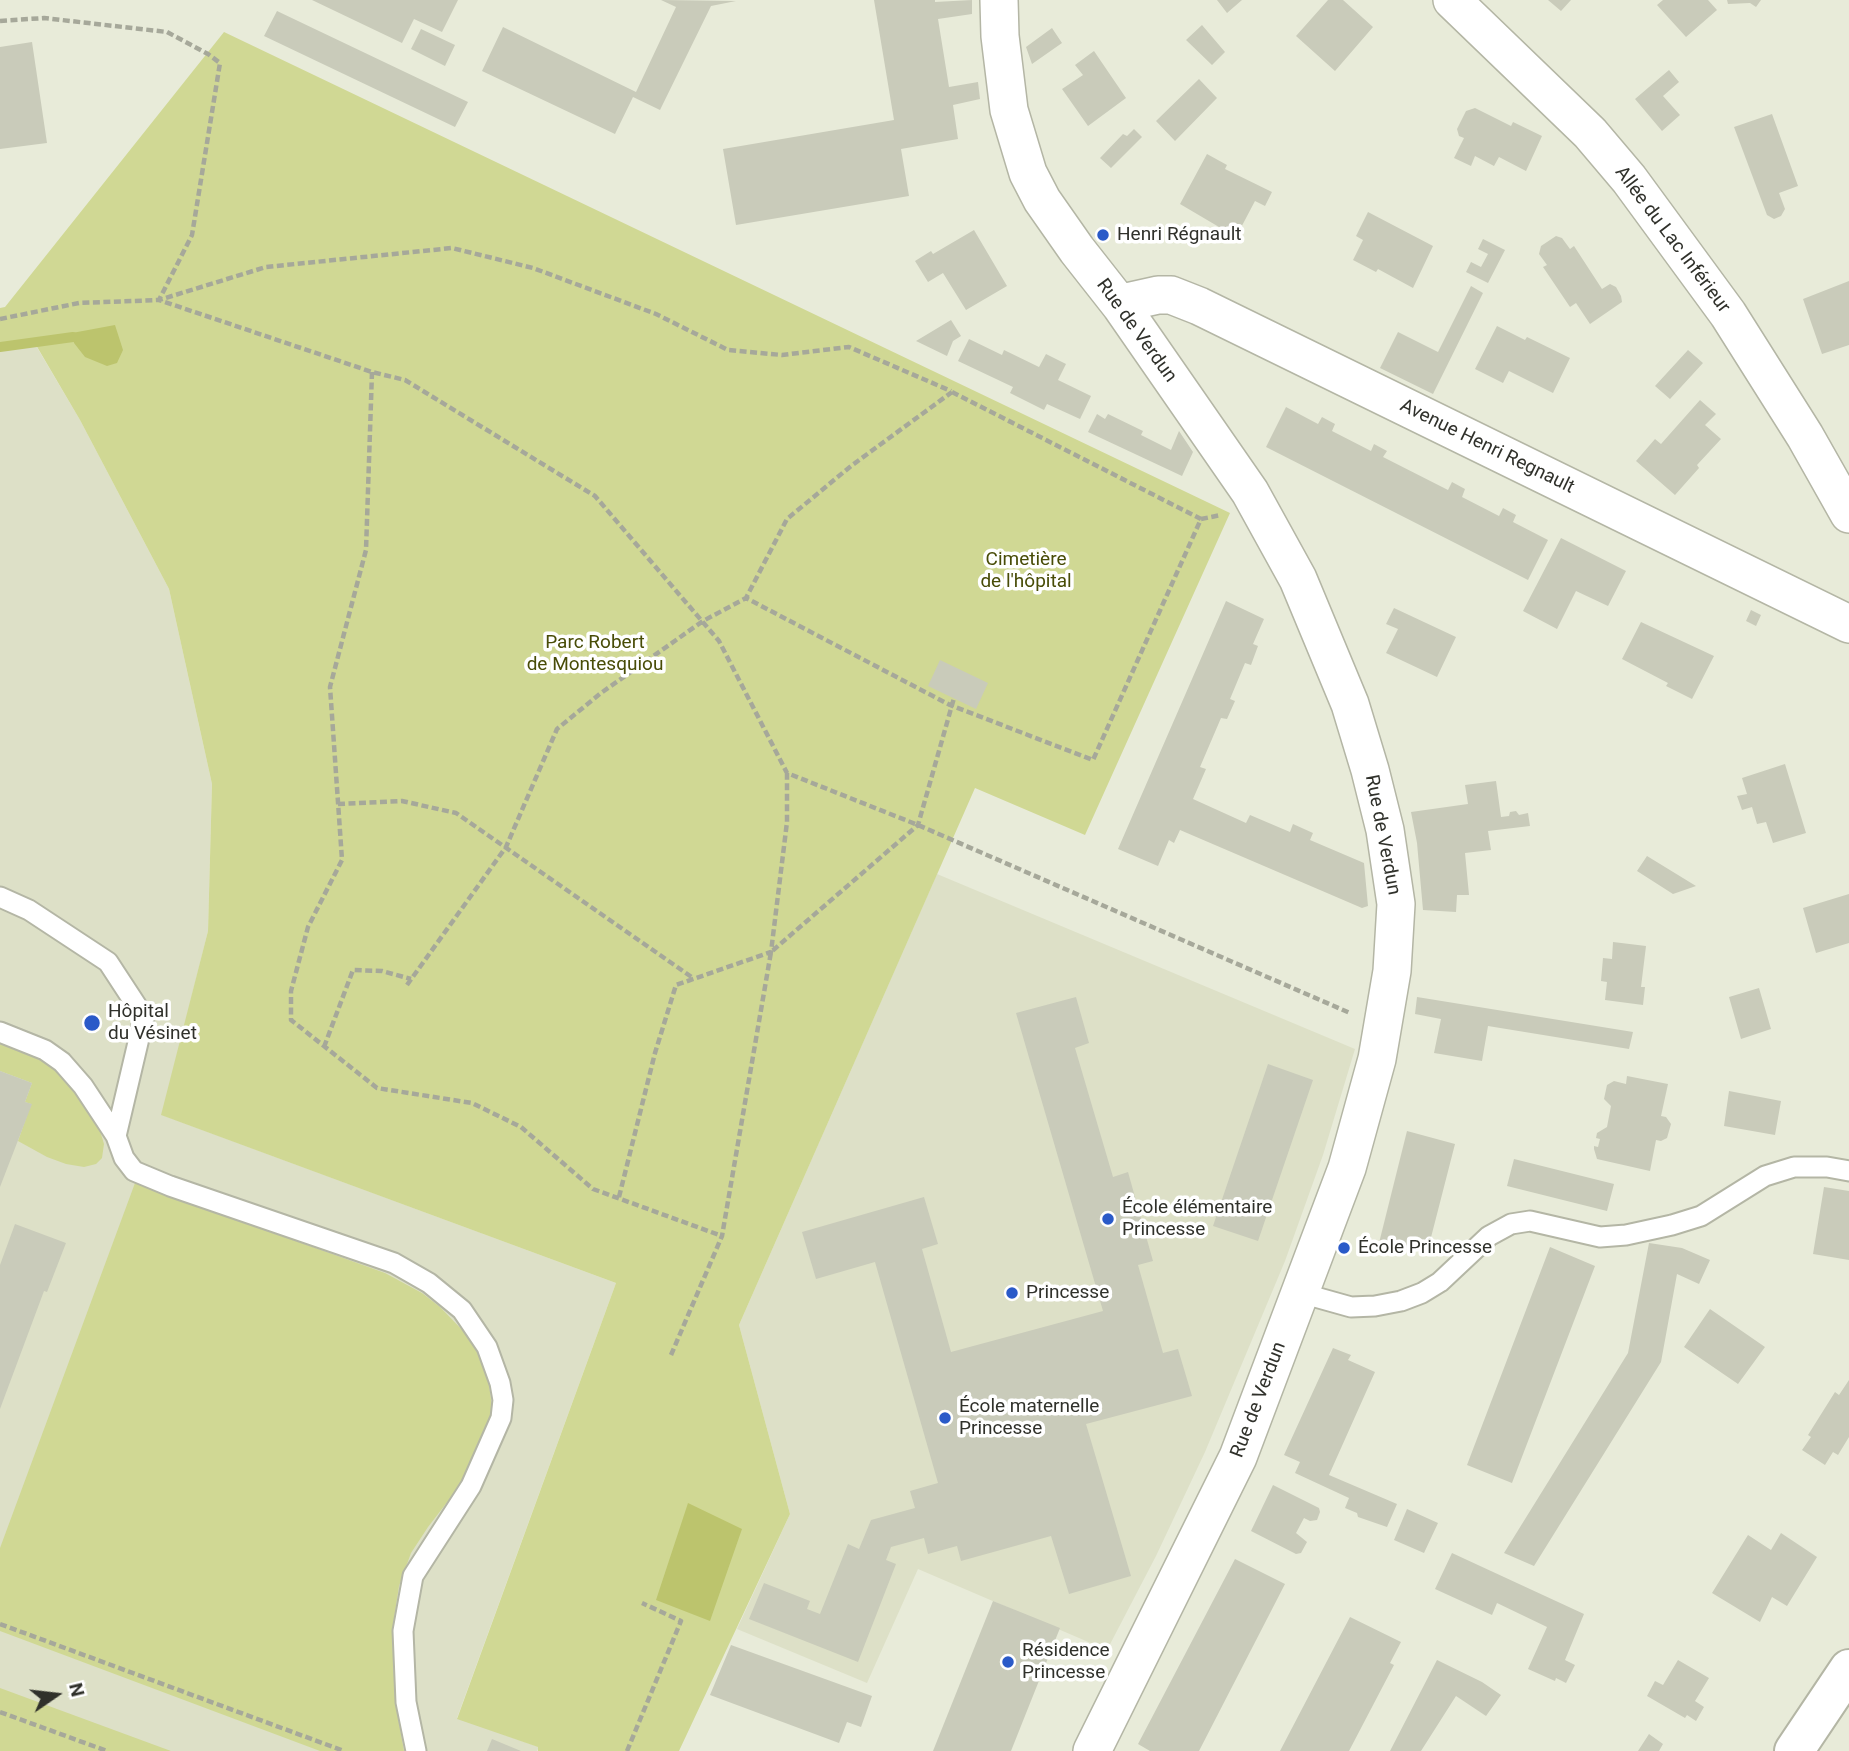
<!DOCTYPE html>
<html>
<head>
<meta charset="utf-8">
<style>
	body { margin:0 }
	#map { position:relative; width:1849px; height:1751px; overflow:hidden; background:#e8ebd9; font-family:Roboto,sans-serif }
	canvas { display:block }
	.north { position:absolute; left:21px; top:1660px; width:70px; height:70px; -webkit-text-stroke:5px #fff; paint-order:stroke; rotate:76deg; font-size:19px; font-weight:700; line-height:28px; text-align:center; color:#30312b }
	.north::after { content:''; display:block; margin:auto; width:24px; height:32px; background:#30312b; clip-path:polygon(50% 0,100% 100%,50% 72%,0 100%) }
</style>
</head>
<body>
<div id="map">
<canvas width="1849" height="1751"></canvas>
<div class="north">N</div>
</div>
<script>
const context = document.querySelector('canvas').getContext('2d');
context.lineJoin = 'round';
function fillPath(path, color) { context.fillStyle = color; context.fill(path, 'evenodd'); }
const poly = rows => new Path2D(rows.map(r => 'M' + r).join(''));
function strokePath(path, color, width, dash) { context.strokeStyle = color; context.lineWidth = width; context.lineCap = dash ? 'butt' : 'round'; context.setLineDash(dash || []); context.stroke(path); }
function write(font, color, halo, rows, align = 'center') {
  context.font = font + ' Roboto,sans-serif'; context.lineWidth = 7; context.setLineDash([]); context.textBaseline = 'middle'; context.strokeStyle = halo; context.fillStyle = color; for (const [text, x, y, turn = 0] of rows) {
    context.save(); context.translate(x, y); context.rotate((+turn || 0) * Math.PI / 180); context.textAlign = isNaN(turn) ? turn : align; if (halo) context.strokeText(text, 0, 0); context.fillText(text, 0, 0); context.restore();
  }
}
const built = poly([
	[35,344,80,420,169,589,212,784,208,931,162,1115,616,1283,457,1718,539,1747,537,1751,0,1751,0,350],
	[937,874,1355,1049,1323,1155,1285,1261,1205,1452,1156,1556,1107,1650,918,1569,867,1683,737,1629,790,1514,739,1325]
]);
const green = poly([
	[224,32,1230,513,1085,835,975,788,739,1325,790,1514,679,1751,538,1751,538,1747,457,1719,616,1283,161,1115,208,931,212,784,169,589,80,420,36,345,0,350,0,308,5,307],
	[0,1041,43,1057,58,1071,76,1093,98,1124,104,1144,102,1158,96,1164,84,1167,66,1164,47,1157,18,1141,31,1104,25,1102,32,1083,0,1071],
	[135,1183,385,1273,422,1293,440,1307,467,1335,478,1354,489,1384,492,1407,488,1432,476,1459,458,1488,428,1527,411,1553,399,1586,392,1632,395,1699,404,1751,320,1751,0,1631,0,1548],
	[0,1688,171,1751,0,1751]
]);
const water = poly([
	[115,325,123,350,117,363,107,366,85,357,74,343,72,333],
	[688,1503,742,1529,710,1621,656,1600]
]);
const stream = poly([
	[0,347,73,337]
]);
const building = poly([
	[312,0,458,0,442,32,414,19,402,43],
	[661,0,736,1,711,6,660,110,633,97,615,134,482,71,503,27,636,92,676,7],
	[874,0,935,0,935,2,972,0,972,14,938,19,949,87,978,82,980,99,953,105,958,139,901,149,909,196,736,225,723,149,894,120],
	[1217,0,1242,0,1227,13],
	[1328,0,1343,0,1373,27,1335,71,1296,36],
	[1548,0,1571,0,1561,11],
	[1663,0,1708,0,1717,10,1686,37,1657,5],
	[1727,0,1761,0,1756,7,1750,3,1728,4],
	[277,11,468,102,455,127,264,36],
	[1202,25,1225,52,1212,65,1186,40],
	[1052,28,1062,43,1032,64,1026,47],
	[421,29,455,45,445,66,411,49],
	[32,42,47,143,0,149,0,47],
	[1094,51,1126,98,1088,126,1062,89,1083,75,1075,65],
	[1669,70,1679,82,1663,96,1680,115,1662,131,1635,99],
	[1199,79,1217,98,1175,141,1156,121],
	[1475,108,1511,126,1513,122,1542,136,1526,171,1499,157,1494,166,1475,156,1471,166,1454,158,1464,138,1459,136,1457,129,1466,111],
	[1772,114,1798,186,1779,193,1785,209,1781,216,1774,219,1767,215,1734,127],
	[1134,129,1142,137,1111,168,1100,158,1123,134,1127,136],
	[1207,154,1227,165,1225,169,1272,192,1265,206,1255,201,1236,237,1180,204],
	[1368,212,1433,246,1413,288,1378,269,1376,272,1353,260,1363,240,1356,236],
	[974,230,1007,286,966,310,943,273,928,282,915,261,931,251,933,254],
	[1556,236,1562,238,1570,249,1574,246,1602,289,1610,284,1616,287,1621,296,1622,302,1590,324,1576,303,1570,307,1543,267,1547,265,1539,254,1541,246],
	[1483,239,1505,250,1488,283,1466,272,1471,262,1481,267,1488,254,1478,249],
	[1849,281,1849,345,1822,354,1803,299],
	[1471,286,1483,293,1433,394,1380,368,1398,332,1438,352],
	[951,320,961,336,953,341,947,356,916,341],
	[1497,326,1525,340,1527,337,1570,358,1553,393,1509,371,1503,383,1475,369],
	[969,339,1002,355,1004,350,1039,367,1046,354,1066,364,1058,380,1091,396,1080,419,1047,404,1044,410,1010,393,1013,387,958,361],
	[1688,350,1703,363,1670,399,1655,386],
	[1700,400,1716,414,1705,425,1721,439,1697,465,1699,468,1675,495,1636,461,1655,439,1661,444],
	[1286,407,1318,424,1322,417,1335,424,1332,431,1371,451,1374,444,1387,451,1383,457,1448,490,1452,482,1465,489,1462,497,1499,516,1503,508,1516,515,1513,522,1548,540,1528,580,1266,447],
	[1097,414,1105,419,1108,414,1143,431,1141,435,1171,450,1179,431,1193,452,1182,476,1088,432],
	[1561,538,1626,571,1608,606,1576,591,1557,629,1523,611],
	[1226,601,1264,619,1253,644,1258,646,1251,665,1245,663,1230,699,1235,701,1227,719,1221,718,1200,767,1206,769,1193,799,1246,823,1250,815,1290,832,1293,824,1313,833,1310,840,1364,863,1368,906,1362,908,1180,830,1174,843,1169,840,1158,866,1118,849],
	[1394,608,1456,637,1437,677,1386,653,1398,629,1386,624],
	[1751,610,1761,615,1756,626,1746,621],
	[1641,622,1714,656,1692,699,1666,686,1668,683,1622,659],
	[940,660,988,683,976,709,928,686],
	[1785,764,1806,833,1773,843,1766,822,1757,824,1752,807,1742,810,1737,796,1747,794,1742,778],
	[1496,781,1501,817,1509,816,1510,812,1516,811,1519,815,1528,813,1530,826,1488,831,1491,850,1465,853,1469,895,1457,895,1456,912,1423,910,1417,843,1411,812,1468,804,1465,785],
	[1647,856,1696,886,1673,894,1637,871],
	[1849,894,1849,943,1816,953,1803,908],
	[1613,942,1646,946,1641,987,1645,987,1643,1005,1605,1000,1607,982,1601,981,1603,958,1612,959],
	[1759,988,1771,1029,1741,1039,1729,997],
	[1076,997,1089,1043,1075,1048,1113,1177,1128,1172,1153,1261,1138,1265,1163,1353,1178,1349,1192,1396,1086,1424,1131,1576,1069,1594,1051,1536,961,1561,957,1546,928,1554,924,1538,891,1547,886,1560,896,1564,858,1662,749,1619,764,1583,810,1601,807,1609,820,1614,848,1544,859,1549,871,1520,915,1508,910,1491,938,1483,875,1262,816,1279,802,1232,924,1197,938,1244,922,1249,951,1352,1103,1311,1016,1013],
	[1417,997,1633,1032,1629,1049,1488,1026,1482,1061,1434,1053,1441,1019,1415,1014],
	[1268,1064,1313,1080,1258,1241,1213,1226],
	[0,1071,32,1083,25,1102,32,1104,0,1187],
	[1627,1076,1668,1084,1661,1116,1666,1117,1671,1124,1667,1138,1661,1141,1656,1140,1650,1171,1597,1159,1594,1149,1594,1146,1598,1147,1600,1139,1596,1138,1597,1133,1607,1127,1611,1106,1604,1099,1607,1085,1614,1081,1626,1084],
	[1729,1091,1781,1101,1775,1135,1724,1126],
	[1407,1131,1455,1144,1427,1253,1397,1245,1396,1251,1378,1247],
	[1514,1159,1614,1184,1607,1211,1507,1186],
	[1824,1187,1849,1191,1849,1260,1813,1254],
	[15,1224,66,1243,47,1292,44,1291,0,1409,0,1265],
	[1649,1243,1682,1248,1710,1260,1699,1284,1677,1274,1661,1362,1534,1566,1504,1553,1628,1353],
	[1550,1247,1595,1266,1512,1483,1467,1465],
	[1710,1309,1765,1347,1738,1384,1684,1347],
	[1333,1348,1351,1355,1348,1360,1375,1372,1329,1475,1397,1504,1387,1527,1358,1517,1357,1513,1345,1508,1349,1498,1295,1473,1300,1462,1284,1455],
	[1849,1380,1849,1437,1838,1455,1833,1452,1825,1465,1802,1450,1811,1437,1808,1435,1835,1392,1839,1395],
	[1273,1485,1319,1508,1320,1512,1317,1520,1310,1521,1304,1518,1296,1533,1307,1542,1301,1553,1296,1554,1251,1531],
	[1407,1509,1438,1523,1424,1553,1394,1540],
	[1781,1533,1817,1557,1787,1606,1772,1597,1760,1622,1712,1593,1748,1535,1771,1550],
	[1452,1553,1584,1614,1565,1660,1575,1665,1566,1683,1556,1678,1555,1681,1528,1669,1547,1627,1497,1603,1492,1615,1435,1589],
	[1235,1559,1285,1584,1199,1751,1150,1751,1138,1744],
	[993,1601,1060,1628,1011,1751,933,1751],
	[1350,1617,1401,1642,1390,1663,1394,1665,1349,1751,1280,1751],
	[731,1645,872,1696,861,1727,847,1722,839,1743,710,1695],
	[1437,1660,1482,1682,1501,1695,1486,1716,1456,1696,1421,1751,1390,1751],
	[1678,1660,1709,1678,1695,1701,1704,1707,1696,1721,1687,1715,1685,1718,1647,1696,1655,1681,1663,1685],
	[1649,1734,1663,1744,1659,1751,1638,1751],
	[492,1739,521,1751,487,1751]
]);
const path = poly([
	[0,21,44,18,167,32,208,54,220,63,192,235,159,300,372,372,405,380,595,496,719,641,787,773,918,825,1350,1013],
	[0,319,79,303,159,300,266,267,452,248,533,268,656,314,728,350,782,355,849,347,951,391],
	[372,372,366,550,330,687,342,860,308,927,291,991,291,1020,377,1088,472,1103,521,1127,593,1189,722,1236],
	[952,392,1201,519,1093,760,950,705,746,598,787,519,851,466,952,392],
	[1201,519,1221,515],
	[338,804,402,801,456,813,693,978],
	[407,985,506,847,557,729,601,693,703,621,746,598],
	[324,1047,353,970,382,971,411,979],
	[619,1197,655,1053,676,985,771,952,787,822,787,773],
	[671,1355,722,1236,771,952,918,825,954,698],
	[0,1624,344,1751],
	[0,1712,107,1751],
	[627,1751,681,1621,642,1603]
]);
const service = poly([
	[0,897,29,910,108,962,144,1017,116,1136],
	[0,1032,45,1050,62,1062,83,1086,116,1136,124,1158,134,1171,170,1186,394,1263,429,1283,462,1310,487,1347,500,1383,503,1400,501,1418,471,1486,413,1576,403,1631,406,1702,416,1751],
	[1301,1293,1351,1307,1375,1306,1401,1301,1422,1293,1440,1282,1489,1236,1511,1224,1530,1221,1600,1237,1626,1235,1672,1225,1701,1216,1765,1176,1794,1167,1827,1167,1849,1171]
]);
const minor = poly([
	[999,0,1000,36,1009,110,1028,173,1042,200,1077,250,1121,306,1250,492,1298,579,1350,704,1370,770,1385,830,1396,904,1392,971,1377,1059,1347,1168,1238,1457,1092,1751],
	[1452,0,1590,133,1629,179,1728,314,1805,436,1849,514],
	[1121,306,1131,301,1158,295,1171,295,1199,306,1849,624]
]);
const secondary = poly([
	[1794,1751,1849,1669]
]);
const markers = [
	[1103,235,7,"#2a5ac8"],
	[92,1023,9,"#2a5ac8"],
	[1108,1219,7,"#2a5ac8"],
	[1344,1248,7,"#2a5ac8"],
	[1012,1293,7,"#2a5ac8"],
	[945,1418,7,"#2a5ac8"],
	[1008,1662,7,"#2a5ac8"]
];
const poiNames = [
	["Henri Régnault",1117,235],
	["Hôpital",108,1012],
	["du Vésinet",108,1034],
	["École élémentaire",1122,1208],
	["Princesse",1122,1230],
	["École Princesse",1358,1248],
	["Princesse",1026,1293],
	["École maternelle",959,1407],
	["Princesse",959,1429],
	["Résidence",1022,1651],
	["Princesse",1022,1673]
];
const streetNames = [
	["Allée du Lac Inférieur",1672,240,53],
	["Rue de Verdun",1136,331,54],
	["Avenue Henri Regnault",1487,447,26],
	["Rue de Verdun",1382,835,79],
	["Rue de Verdun",1259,1400,-69]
];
const parkNames = [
	["Cimetière",1026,560],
	["de l'hôpital",1026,582],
	["Parc Robert",595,643],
	["de Montesquiou",595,665]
];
fillPath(built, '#dde0c7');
fillPath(green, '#d0d894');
fillPath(water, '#bcc46d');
strokePath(stream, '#bcc46d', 10);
fillPath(building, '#c9cbba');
strokePath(service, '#b4b6a5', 23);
strokePath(minor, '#b4b6a5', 40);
strokePath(secondary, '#b4b6a5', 42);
strokePath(path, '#a6a89a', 4.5, [7, 3.5]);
strokePath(service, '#fff', 19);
strokePath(minor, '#fff', 37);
strokePath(secondary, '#fff', 38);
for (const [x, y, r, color] of markers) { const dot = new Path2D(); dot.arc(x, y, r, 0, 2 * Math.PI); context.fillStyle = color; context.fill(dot); strokePath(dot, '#fff', 2.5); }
write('19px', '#30312b', '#fff', poiNames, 'left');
write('19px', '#30312b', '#fff', streetNames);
write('19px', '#484c07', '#fff', parkNames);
</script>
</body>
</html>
